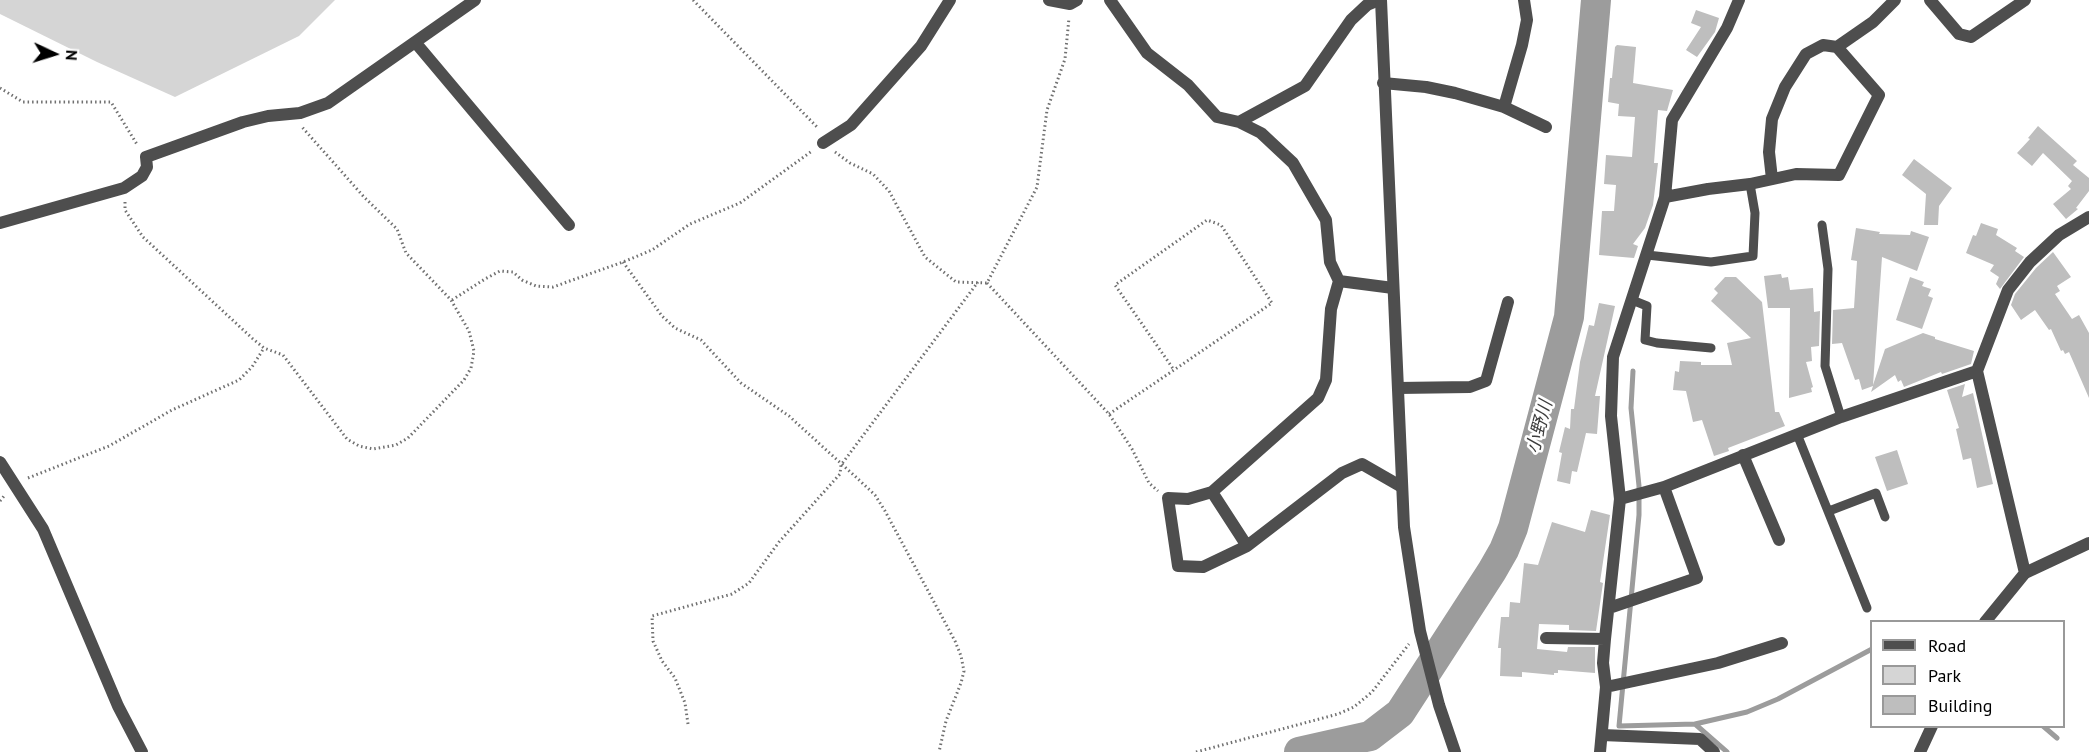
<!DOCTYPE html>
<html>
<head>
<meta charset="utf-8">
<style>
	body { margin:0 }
	#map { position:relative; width:2089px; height:752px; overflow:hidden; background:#fff; font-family:"PT Sans",sans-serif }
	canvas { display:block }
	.legend { position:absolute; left:1870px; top:620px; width:195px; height:108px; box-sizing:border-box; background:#fff; border:2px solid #999; margin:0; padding:8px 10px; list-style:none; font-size:18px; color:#000 }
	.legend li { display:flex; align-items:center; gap:12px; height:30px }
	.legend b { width:30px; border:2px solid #999 }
	.north { position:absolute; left:24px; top:24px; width:60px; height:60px; -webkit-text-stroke:4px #fff; paint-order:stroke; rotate:94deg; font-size:16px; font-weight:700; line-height:24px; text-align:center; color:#000 }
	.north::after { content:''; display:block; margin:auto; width:21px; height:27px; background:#000; clip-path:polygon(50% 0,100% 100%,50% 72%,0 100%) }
</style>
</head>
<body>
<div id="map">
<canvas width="2089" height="752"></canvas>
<ul class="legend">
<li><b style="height:8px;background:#4e4e4e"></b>Road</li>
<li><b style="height:16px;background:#d5d5d5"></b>Park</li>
<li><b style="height:16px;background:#bebebe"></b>Building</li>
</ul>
<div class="north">N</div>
</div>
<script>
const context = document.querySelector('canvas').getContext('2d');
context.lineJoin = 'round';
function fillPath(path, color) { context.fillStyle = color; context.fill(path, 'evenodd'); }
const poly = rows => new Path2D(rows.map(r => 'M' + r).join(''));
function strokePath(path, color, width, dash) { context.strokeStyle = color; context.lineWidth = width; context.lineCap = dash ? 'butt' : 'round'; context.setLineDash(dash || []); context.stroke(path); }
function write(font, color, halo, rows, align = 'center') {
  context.font = font + ' "PT Sans","Noto Sans JP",sans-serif'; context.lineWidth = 5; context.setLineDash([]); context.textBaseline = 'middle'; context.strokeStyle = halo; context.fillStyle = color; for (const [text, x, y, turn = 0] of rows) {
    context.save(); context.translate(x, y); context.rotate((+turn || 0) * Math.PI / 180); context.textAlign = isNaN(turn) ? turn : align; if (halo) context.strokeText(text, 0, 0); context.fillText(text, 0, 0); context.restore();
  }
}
const green = poly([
	[0,0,335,0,299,36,175,97,97,62,0,14]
]);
const stream = poly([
	[1633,371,1631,408,1639,486,1639,515,1619,726,1695,724,1727,752],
	[1695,724,1747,712,1778,699,1872,649],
	[2043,726,2057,738]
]);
const river = poly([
	[1299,752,1370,736,1400,713,1492,571,1504,550,1513,528,1569,317,1596,0]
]);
const building = poly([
	[1696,10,1719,18,1715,32,1697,57,1686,50,1701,27,1691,23],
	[1617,45,1636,47,1633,83,1673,90,1667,111,1658,110,1654,163,1658,163,1653,205,1645,228,1633,244,1638,246,1634,258,1599,255,1602,211,1614,211,1616,185,1604,184,1606,155,1632,157,1635,117,1618,116,1619,104,1608,102,1610,78,1612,78,1615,47],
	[2038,126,2077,161,2073,165,2089,178,2089,191,2076,208,2078,209,2066,219,2053,204,2071,189,2068,186,2072,181,2043,153,2032,166,2017,153,2030,139,2028,138],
	[1914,159,1952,188,1939,206,1938,225,1924,225,1926,194,1902,175],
	[1981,223,1998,229,1996,235,2017,248,2015,251,2024,257,2000,289,1996,284,1999,277,1990,271,1994,265,1966,253,1973,235,1976,236],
	[1856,228,1880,232,1879,234,1910,235,1911,231,1929,237,1917,271,1882,257,1873,385,1885,349,1923,333,1935,337,1935,339,1974,351,1971,364,1942,374,1941,372,1904,387,1901,380,1898,382,1895,375,1871,392,1873,386,1862,390,1859,379,1855,380,1842,343,1832,344,1833,310,1854,308,1857,261,1851,260],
	[2053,252,2071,277,2057,286,2060,291,2055,294,2072,319,2079,315,2089,333,2089,398,2069,352,2065,354,2063,350,2061,351,2051,329,2049,330,2035,310,2021,320,2011,305,2015,294,2036,268],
	[1781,274,1782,278,1788,277,1790,290,1813,288,1814,312,1820,311,1819,346,1811,347,1812,361,1806,362,1813,387,1811,388,1812,392,1789,398,1790,308,1768,308,1764,276],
	[1725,277,1736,277,1762,302,1775,412,1779,412,1785,426,1728,448,1729,451,1714,456,1702,420,1693,422,1686,391,1673,390,1675,371,1679,372,1680,361,1701,362,1701,365,1732,365,1727,343,1751,338,1711,301,1718,293,1714,289],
	[1910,277,1924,282,1922,286,1931,289,1928,296,1933,298,1922,329,1896,320],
	[1599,303,1615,306,1595,396,1600,396,1597,434,1586,433,1577,472,1572,471,1570,484,1557,481,1562,453,1559,452,1565,427,1570,429,1571,409,1574,409,1580,362,1589,325,1594,326],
	[1965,384,1962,397,1973,393,1993,484,1977,488,1971,458,1963,460,1956,429,1959,428,1947,390],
	[1897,450,1908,484,1887,491,1875,457],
	[1591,510,1610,515,1600,582,1603,583,1596,631,1569,630,1569,625,1539,624,1537,649,1567,652,1568,647,1595,647,1595,673,1558,670,1558,673,1554,673,1554,675,1522,672,1522,677,1500,676,1501,648,1498,648,1501,617,1509,617,1510,602,1520,603,1524,563,1538,565,1552,522,1585,532]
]);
const path = poly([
	[693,0,818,128],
	[0,88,23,102,111,102,138,146],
	[835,152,850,163,873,174,889,191,925,257,956,282,987,283,1037,187,1047,110,1065,59,1069,18],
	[125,202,125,210,143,237,253,339,264,348,283,355,347,439,359,446,373,449,396,445,408,438,464,380,471,368,474,351,469,331,451,300,406,253,397,229,364,197,302,127],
	[623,262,662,316,675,328,701,340,741,383,789,416,857,478,875,495,885,511,955,641,961,656,964,671,961,683,946,721,939,752],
	[987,283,1109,414,1132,449,1149,483,1158,491],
	[452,300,485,279,500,271,513,272,522,280,536,286,553,287,623,262,652,250,690,224,740,203,812,151],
	[1109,414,1174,370,1272,303,1221,225,1207,220,1115,285,1174,370],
	[28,478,109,446,172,410,239,380,252,367,264,348],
	[0,501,4,496],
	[688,724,685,703,675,678,662,661,653,641,652,616,732,594,749,583,779,542,840,474,841,465,978,282],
	[1196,752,1338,714,1354,707,1372,692,1409,644]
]);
const service = poly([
	[1822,225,1828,269,1825,366,1841,417],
	[1647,255,1711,262,1753,256,1755,213,1750,184],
	[1632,300,1647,306,1645,340,1657,343,1711,348],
	[1797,434,1867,608],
	[1829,511,1876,493,1885,517]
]);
const minor = poly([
	[1049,0,1070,4,1077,0],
	[1110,0,1147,53,1188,85,1217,117,1239,122,1261,133,1293,163,1326,220,1330,262,1339,281],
	[1930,0,1959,34,1971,37,2025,0],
	[415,42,569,225],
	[1383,83,1426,87,1455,93,1504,107,1546,127],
	[1504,107,1522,45,1527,20,1524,0],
	[1239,122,1305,86,1351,20,1367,5,1379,0],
	[823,143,851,125,921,46,950,0],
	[1772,179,1769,152,1772,119,1785,87,1806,54,1823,45,1837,47,1873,22,1895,0],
	[1665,197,1708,189,1750,184,1796,174,1839,175,1879,95,1837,47],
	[0,223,124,188,142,176,147,167,146,157,243,122,268,116,300,113,328,103,475,0],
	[1393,288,1339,281,1331,309,1326,380,1318,398,1212,492,1188,499,1168,498,1178,566,1203,567,1247,546,1342,473,1362,464,1402,487],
	[1398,388,1470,387,1486,381,1508,302],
	[1743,455,1779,540],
	[0,462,43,529,118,706,142,752],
	[1212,492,1247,546],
	[1620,499,1664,487,1841,417,1977,371],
	[2025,573,2089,543],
	[1609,608,1697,578,1664,487],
	[1985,622,2025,573,1977,371,2008,290,2030,262,2059,235,2089,217],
	[1546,638,1605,639],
	[1606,687,1718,663,1782,643],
	[1602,735,1700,739,1714,752],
	[1600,752,1606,687,1603,663,1605,639,1620,499,1611,416,1613,357,1665,197,1672,120,1727,28,1739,0],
	[1920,752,1932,726]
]);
const tertiary = poly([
	[1381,0,1404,527,1420,631,1439,705,1455,752]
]);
const waterNames = [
	["小野川",1540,427,-75]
];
fillPath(green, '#d5d5d5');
strokePath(stream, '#9c9c9c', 5);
strokePath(river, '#9c9c9c', 30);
fillPath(building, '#bebebe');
strokePath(path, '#707070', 3, [1.5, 3]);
strokePath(service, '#4e4e4e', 9);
strokePath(minor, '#4e4e4e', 12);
strokePath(tertiary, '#4e4e4e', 12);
write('italic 18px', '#3d3d3d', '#fff', waterNames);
</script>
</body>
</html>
